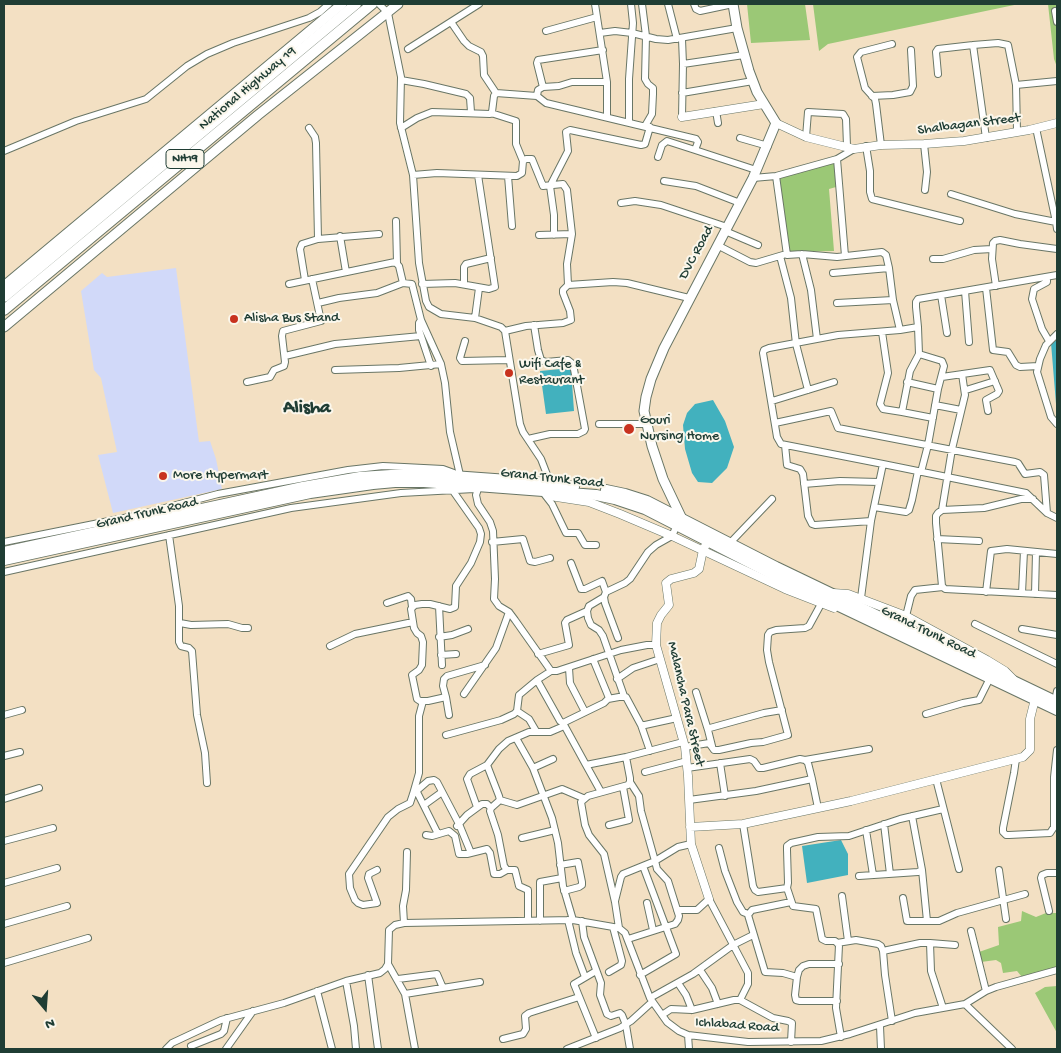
<!DOCTYPE html>
<html>
<head>
<meta charset="utf-8">
<style>
	body { margin:0 }
	#map { position:relative; width:1061px; height:1053px; overflow:hidden; background:#f3e0c3; font-family:"Gochi Hand",sans-serif }
	canvas { display:block }
	.frame { position:absolute; inset:0; border:5px solid #1f3d34; pointer-events:none }
	.north { position:absolute; left:20px; top:983px; width:50px; height:50px; -webkit-text-stroke:4px #fbf7ec; paint-order:stroke; rotate:162deg; font-size:14px; font-weight:700; line-height:20px; text-align:center; color:#1f3d34 }
	.north::after { content:''; display:block; margin:auto; width:18px; height:22px; background:#1f3d34; clip-path:polygon(50% 0,100% 100%,50% 72%,0 100%) }
</style>
</head>
<body>
<div id="map">
<canvas width="1061" height="1053"></canvas>
<div class="frame"></div>
<div class="north">N</div>
</div>
<script>
const context = document.querySelector('canvas').getContext('2d');
context.lineJoin = 'round';
function fillPath(path, color) { context.fillStyle = color; context.fill(path, 'evenodd'); }
const poly = rows => new Path2D(rows.map(r => 'M' + r).join(''));
function strokePath(path, color, width, dash) { context.strokeStyle = color; context.lineWidth = width; context.lineCap = dash ? 'butt' : 'round'; context.setLineDash(dash || []); context.stroke(path); }
function write(font, color, halo, rows, align = 'center') {
  context.font = font + ' "Gochi Hand",sans-serif'; context.lineWidth = 4; context.setLineDash([]); context.textBaseline = 'middle'; context.strokeStyle = halo; context.fillStyle = color; for (const [text, x, y, turn = 0] of rows) {
    context.save(); context.translate(x, y); context.rotate((+turn || 0) * Math.PI / 180); context.textAlign = isNaN(turn) ? turn : align; if (halo) context.strokeText(text, 0, 0); context.fillText(text, 0, 0); context.restore();
  }
}
const built = poly([
	[176,268,199,442,210,441,216,459,222,489,113,513,98,455,117,452,101,378,94,370,81,291,102,273,107,277]
]);
const green = poly([
	[747,4,805,4,810,40,751,43],
	[813,4,1019,4,828,44,819,51],
	[1048,4,1057,4,1057,67,1054,59],
	[834,163,836,187,829,189,834,251,789,252,779,178],
	[1022,911,1036,917,1046,913,1057,913,1057,968,1022,977,1017,971,1003,973,1001,963,996,960,981,962,979,952,999,945,998,927,1021,921],
	[1057,986,1057,1033,1035,993,1045,987]
]);
const water = poly([
	[1057,340,1057,416,1051,343],
	[571,368,574,411,546,414,540,371],
	[713,400,725,421,734,447,727,468,712,483,698,482,692,473,685,449,683,425,687,413,695,404],
	[841,840,848,854,848,875,807,883,802,846]
]);
const minor = poly([
	[379,4,388,13,401,77,400,123,413,175,419,263,426,301,429,307,441,314,475,318,501,327,505,331,520,424,523,432,541,459,551,485],
	[595,4,607,82,607,117],
	[642,4,646,36,645,79,648,84,653,88,653,94,652,114,645,126],
	[668,4,677,39],
	[694,4,696,9,700,11,733,4],
	[1055,11,1057,22],
	[451,22,464,41,469,46,481,52,483,56,484,75,496,93],
	[546,31,597,17],
	[600,33,615,31,632,33,656,39,668,40,737,28],
	[682,39,683,64,682,117],
	[973,45,986,138],
	[408,49,479,4],
	[683,64,744,55],
	[938,74,936,52,938,49,973,45,998,43,1008,45,1016,85,1017,131],
	[401,80,424,84,466,94,470,98,471,112],
	[1016,85,1057,81],
	[543,87,537,63,538,60,603,50],
	[682,93,753,81],
	[537,96,538,90,543,87,559,86,572,82,607,82],
	[872,96,893,95,910,92,913,86,911,50],
	[716,111,718,123],
	[491,113,516,121,516,144,523,161],
	[629,122,629,79,633,23,631,4],
	[309,128,315,137,316,143,318,239],
	[401,128,417,118,432,112,490,114,492,112,494,96,496,93,537,96,546,103,696,139,698,142,695,150,756,170],
	[1036,128,1056,222,1057,222],
	[806,137,808,112,843,114,846,119,847,146],
	[740,138,768,146],
	[924,144,927,172,925,190],
	[881,145,876,104,875,99,865,88,857,57,861,52,892,44],
	[866,146,870,171,870,192,872,199,960,221],
	[4,151,76,121,146,99,187,66,207,54,233,43,309,18,320,12,329,4],
	[658,157,662,145,667,141,695,150],
	[837,159,845,256],
	[413,175,437,173,517,176,522,173,523,161,526,159,532,159,543,186,563,184,567,190,572,234,567,264,568,285],
	[508,176,512,226],
	[776,176,787,255,802,254,837,257,882,252,886,255,889,268,893,300,900,330,838,335,769,348,764,350,763,353,777,437,781,444,883,464,871,521,861,598],
	[753,178,776,176,837,159,854,149],
	[664,181,696,186,740,203],
	[951,194,1015,214,1056,222,1057,229],
	[621,203,635,201,661,205,727,227],
	[396,221,397,263],
	[725,231,758,245],
	[539,235,572,234],
	[554,235,554,215,550,186,568,151,566,132,570,130,641,145,645,144,650,127],
	[340,236,346,272],
	[717,245,750,262,756,263,783,255],
	[802,254,811,290,817,339],
	[780,256,791,298,796,344,808,390],
	[933,259,943,259,974,250,992,249],
	[833,273,889,268],
	[1047,277,1047,282,1034,289,1032,299,1042,329,1049,341],
	[305,280,300,249,302,244,318,239,379,234],
	[289,284,395,262,399,266,403,283],
	[422,284,455,283,489,289,495,287,478,175],
	[464,284,464,267,466,264,491,258],
	[996,286,992,259,993,243,995,241,1000,240,1020,244,1057,249],
	[986,288,993,350,1008,352,1016,365,1020,367,1038,366],
	[965,291,969,342],
	[941,295,947,333],
	[318,303,339,298,377,293,403,283,412,284,421,320,441,364,445,383,450,432,460,475],
	[837,303,893,300],
	[475,318,479,288],
	[421,320,419,323,419,330,431,366],
	[918,327,919,354,942,361,944,366,938,389,928,445,921,472],
	[900,330,918,327,916,307,916,302,918,299,1057,275],
	[505,331,526,326,563,323,571,320,570,311,563,293,563,290,568,285,613,282,627,283,689,298],
	[882,332,888,373,880,404,883,409,902,412],
	[1057,334,1046,345,1040,359,1037,372,1051,417,1057,424],
	[465,341,460,358,462,361,509,360],
	[919,354,910,371,902,412,933,418],
	[285,356,335,344,421,336],
	[335,370,399,368,441,364],
	[942,377,990,370,999,391,997,394,986,400,988,411],
	[247,382,270,377,274,370,284,366,285,362,282,336,283,331,321,321,312,279],
	[907,382,938,389],
	[966,390,995,381],
	[772,401,834,382],
	[935,405,961,410],
	[775,423,831,411,838,428,1015,462,1018,463,1025,474,1040,472,1044,475,1047,513],
	[599,424,646,424],
	[528,439,550,434,578,434,584,431,585,429,573,364,568,360,546,362,541,360,538,350,534,325],
	[785,445,787,465,800,469,803,474,808,516,812,524,815,525,871,521],
	[883,464,1026,493,1047,513,1057,518],
	[804,484,840,481,879,482],
	[478,489,476,495,478,504,490,522,493,531,495,579,494,599,499,606,509,612,515,620,551,671,557,671,621,650,647,645,656,645],
	[545,495,552,504,566,533,578,533,585,545,596,545],
	[1033,499,1021,499,984,508,942,510,938,513,936,516,936,523,942,586,945,589,1057,595],
	[874,507,906,512,909,510,912,500,918,471],
	[942,510,952,449,965,395,962,374],
	[169,535,179,606,179,642,181,646,189,648,192,651,197,715,205,753,207,783],
	[937,539,979,541],
	[4,542,134,516,218,494,348,470,383,466,404,467,443,469,454,473],
	[492,542,523,539,530,561,535,562,550,558],
	[730,543,772,499],
	[571,563,581,589,585,589,602,581,606,592],
	[4,572,291,508,401,493,474,489],
	[986,592,991,551,1007,549,1057,554],
	[1022,593,1024,551],
	[1035,594,1036,552],
	[604,597,589,606,587,611,588,618,591,625,599,630,603,636,624,696],
	[387,603,408,596,411,599,412,607],
	[439,606,442,665],
	[906,616,911,596,915,590,943,587],
	[180,623,191,625,228,624,242,628,248,628],
	[975,624,1057,664],
	[1022,629,1057,635],
	[439,637,452,635,468,629],
	[618,638,605,603,604,597,606,592,625,583,630,579,648,552,656,545,672,536,677,525],
	[330,646,355,634,413,622],
	[538,654,569,645,565,623,567,620,587,611],
	[441,655,456,654],
	[569,668,570,683,585,712],
	[617,679,633,668,660,659],
	[537,680,560,721,563,723,567,721,604,703,609,698,593,659],
	[696,692,708,730],
	[464,694,496,648,509,612],
	[446,697,443,686,444,679,447,676,485,665],
	[608,699,619,697,626,697,641,725,645,725,677,718],
	[1055,701,1057,691],
	[517,711,529,719,536,731],
	[926,714,963,703,979,700,990,678],
	[4,715,22,710],
	[449,715,446,697,428,701,420,701,417,699,412,675,419,670,422,665,423,642,421,636,417,633,414,628,411,609,415,605,422,604,430,604,450,609,455,607,456,586,471,563,480,542,481,534,479,528,453,491],
	[563,723,586,765,626,757,683,742],
	[641,725,650,751],
	[446,735,501,720,514,714,517,711,519,695,537,680,551,671],
	[516,738,533,768,552,818,558,843,563,886,573,920],
	[712,746,708,730,710,728,764,713,782,710],
	[685,747,709,743,714,750,719,750,751,743,763,742,788,735,769,662,767,650,768,635,770,632,776,630,805,628,809,626,821,604],
	[4,756,20,752],
	[1016,759,1014,773,1003,828,1003,832,1006,835,1009,835,1050,833,1054,827,1054,777,1057,750],
	[805,760,869,749],
	[720,763,725,796],
	[586,765,601,792],
	[533,768,553,759],
	[687,768,750,759,754,761,759,768,763,768,800,759,805,760,808,763,812,779,818,808],
	[645,772,687,761],
	[936,779,959,869],
	[417,792,438,834],
	[413,794,428,781,434,780,437,782,459,824,471,853],
	[4,799,39,788],
	[500,800,517,805,562,789,583,798],
	[689,800,756,791,812,779],
	[424,805,442,792],
	[477,807,467,779,470,774,487,765],
	[743,824,753,886,755,890,758,892,787,888,793,906,816,909,822,939,826,941,835,941,839,945,836,1008,841,1037],
	[884,824,890,874],
	[609,825,629,820,623,787],
	[457,826,467,815,482,804,487,804,491,808],
	[866,830,873,875],
	[426,835,432,836,449,831,455,836,459,854,467,854,487,849,490,853,494,874,500,874,507,870],
	[522,838,555,830],
	[4,841,53,828],
	[719,848,725,871,737,902,743,912,748,914],
	[560,865,578,862,582,882,582,885,579,887,564,891],
	[377,870,369,874,368,878,377,903,363,905,358,903,355,900,350,888,349,874,388,817,398,809,410,803,413,794,419,773,419,716,423,701],
	[922,870,927,921],
	[999,870,1006,919],
	[859,876,918,872,922,870,912,816],
	[4,883,57,868],
	[787,888,788,883,787,850,787,846,791,843,818,837,849,836,900,819,943,809],
	[842,896,848,941],
	[903,898,907,921,939,921,957,913,1025,894],
	[615,901,621,877,623,874,655,861,678,847,691,844],
	[791,902,752,910,748,915,765,972,783,973,797,977],
	[647,903,653,930],
	[677,910,697,910,709,899,748,973,748,984,740,1000],
	[1049,911,1041,878,1042,875,1047,873,1057,873],
	[568,920,576,953,585,977],
	[528,921,528,890,519,886,515,870,507,870,504,866,498,835,490,811,491,808,500,800,499,796,487,765,499,749,508,741,529,732,550,732,564,726],
	[540,921,540,882,562,878],
	[582,921,584,937,601,983,600,995,607,1014,611,1016,620,1013,622,1015,626,1025,630,1049],
	[404,923,403,906,406,890,407,852],
	[4,924,67,906],
	[619,928,615,902,604,854,589,835,585,825,581,802,588,796,628,785,630,782,630,778,626,757],
	[971,931,986,991],
	[628,939,675,924,678,920,679,916,668,881,657,869,655,861,641,811,639,796,630,782],
	[837,943,856,940,878,944,881,946,883,951,885,975,892,1021],
	[930,943,931,971,943,1008],
	[883,951,920,943,930,943,955,945],
	[4,963,88,938],
	[388,964,405,994,415,1049],
	[700,970,712,988,718,1004],
	[609,972,621,965,622,961,613,927],
	[368,975,378,1049],
	[640,975,676,954,643,866],
	[398,979,437,974,443,988],
	[346,981,354,1026,356,1049],
	[678,983,686,995,692,1010],
	[317,991,332,1049],
	[405,994,480,982],
	[650,998,693,974,733,945,753,935],
	[837,1001,800,1001,796,1000,795,995,797,977,799,970,803,966,809,964,839,964],
	[965,1004,986,991,996,987,1057,970],
	[662,1015,671,1009,692,1010,734,1000,740,1000,773,1018,788,1021,792,1023,791,1042],
	[880,1026,881,1049],
	[688,1035,689,1049],
	[596,1038,574,984,596,971],
	[503,1039,523,1034,526,1029,525,1016,529,1013,579,997],
	[191,1046,221,1034,224,1031,227,1018],
	[166,1049,172,1043,221,1020,284,1003,346,981,380,973,385,969,388,964,389,930,395,925,404,923,573,920,619,928,625,933,650,998,667,1022,679,1031,688,1035,748,1042,821,1041,850,1034,915,1013,965,1004,1012,1049],
	[226,1049,253,1011],
	[567,1049,620,1028,631,1021,652,1002]
]);
const tertiary = poly([
	[682,117,764,104],
	[776,123,806,137,854,149,881,145,924,144,964,141,1029,130,1057,123],
	[550,496,589,502,620,514,672,536,785,589,834,608],
	[708,541,703,550,699,569,694,573,671,579,666,583,669,605,661,615,657,623,656,645,685,747,688,776,691,844,709,899],
	[833,593,848,594,906,616,987,660,1005,671,1013,679],
	[690,827,743,824,851,801,1023,757,1030,750,1030,719,1035,699]
]);
const secondary = poly([
	[4,286,342,4],
	[4,327,258,115,398,4],
	[682,519,663,479,652,446,644,411,646,397,651,379,664,348,753,178,776,123,757,92,749,71,737,28,733,4]
]);
const trunk = poly([
	[4,297,356,4],
	[4,310,372,4],
	[606,490,625,494,647,501,776,567,1057,702],
	[4,552,303,487,360,477,391,475,425,474,550,483,574,487],
	[4,560,310,493,373,484,395,482,424,482,596,495,615,499,645,509,776,576,1057,710]
]);
const markers = [
	[234,319,5,"#c8321e"],
	[509,373,5,"#c8321e"],
	[629,429,6,"#c8321e"],
	[163,476,5,"#c8321e"]
];
const shields = [
	[185,159,38]
];
const shieldNames = [
	["NH19",185,159]
];
const streetNames = [
	["National Highway 19",248,89,-40],
	["Shalbagan Street",969,125,-7],
	["DVC Road",697,253,-62],
	["Grand Trunk Road",552,479,6],
	["Grand Trunk Road",147,514,-13],
	["Grand Trunk Road",928,633,26],
	["Malancha Para Street",685,704,77],
	["Ichlabad Road",737,1026,4]
];
const poiNames = [
	["Alisha Bus Stand",244,319],
	["Wifi Cafe &",519,365],
	["Restaurant",519,381],
	["Gouri",640,421],
	["Nursing Home",640,437],
	["More Hypermart",173,476]
];
const districtNames = [
	["Alisha",307,409]
];
fillPath(built, '#d1d9f9');
fillPath(green, '#9bc876');
fillPath(water, '#42b1be');
strokePath(minor, '#697666', 8);
strokePath(tertiary, '#697666', 9);
strokePath(secondary, '#697666', 11);
strokePath(trunk, '#697666', 12);
strokePath(minor, '#fff', 6);
strokePath(tertiary, '#fff', 8);
strokePath(secondary, '#fff', 9);
strokePath(trunk, '#fff', 10);
for (const [x, y, r, color] of markers) { const dot = new Path2D(); dot.arc(x, y, r, 0, 2 * Math.PI); context.fillStyle = color; context.fill(dot); strokePath(dot, '#fbf7ec', 2); }
for (const [x, y, w] of shields) { const box = new Path2D(); box.roundRect(x - w / 2, y - 9.5, w, 19, 4); context.fillStyle = '#fbf7ec'; context.fill(box); strokePath(box, '#1f3d34', 1); }
write('bold 12px', '#1f3d34', null, shieldNames);
write('14px', '#1f3d34', '#fbf7ec', streetNames);
write('14px', '#1f3d34', '#fbf7ec', poiNames, 'left');
write('bold 19px', '#1f3d34', '#fbf7ec', districtNames);
</script>
</body>
</html>
